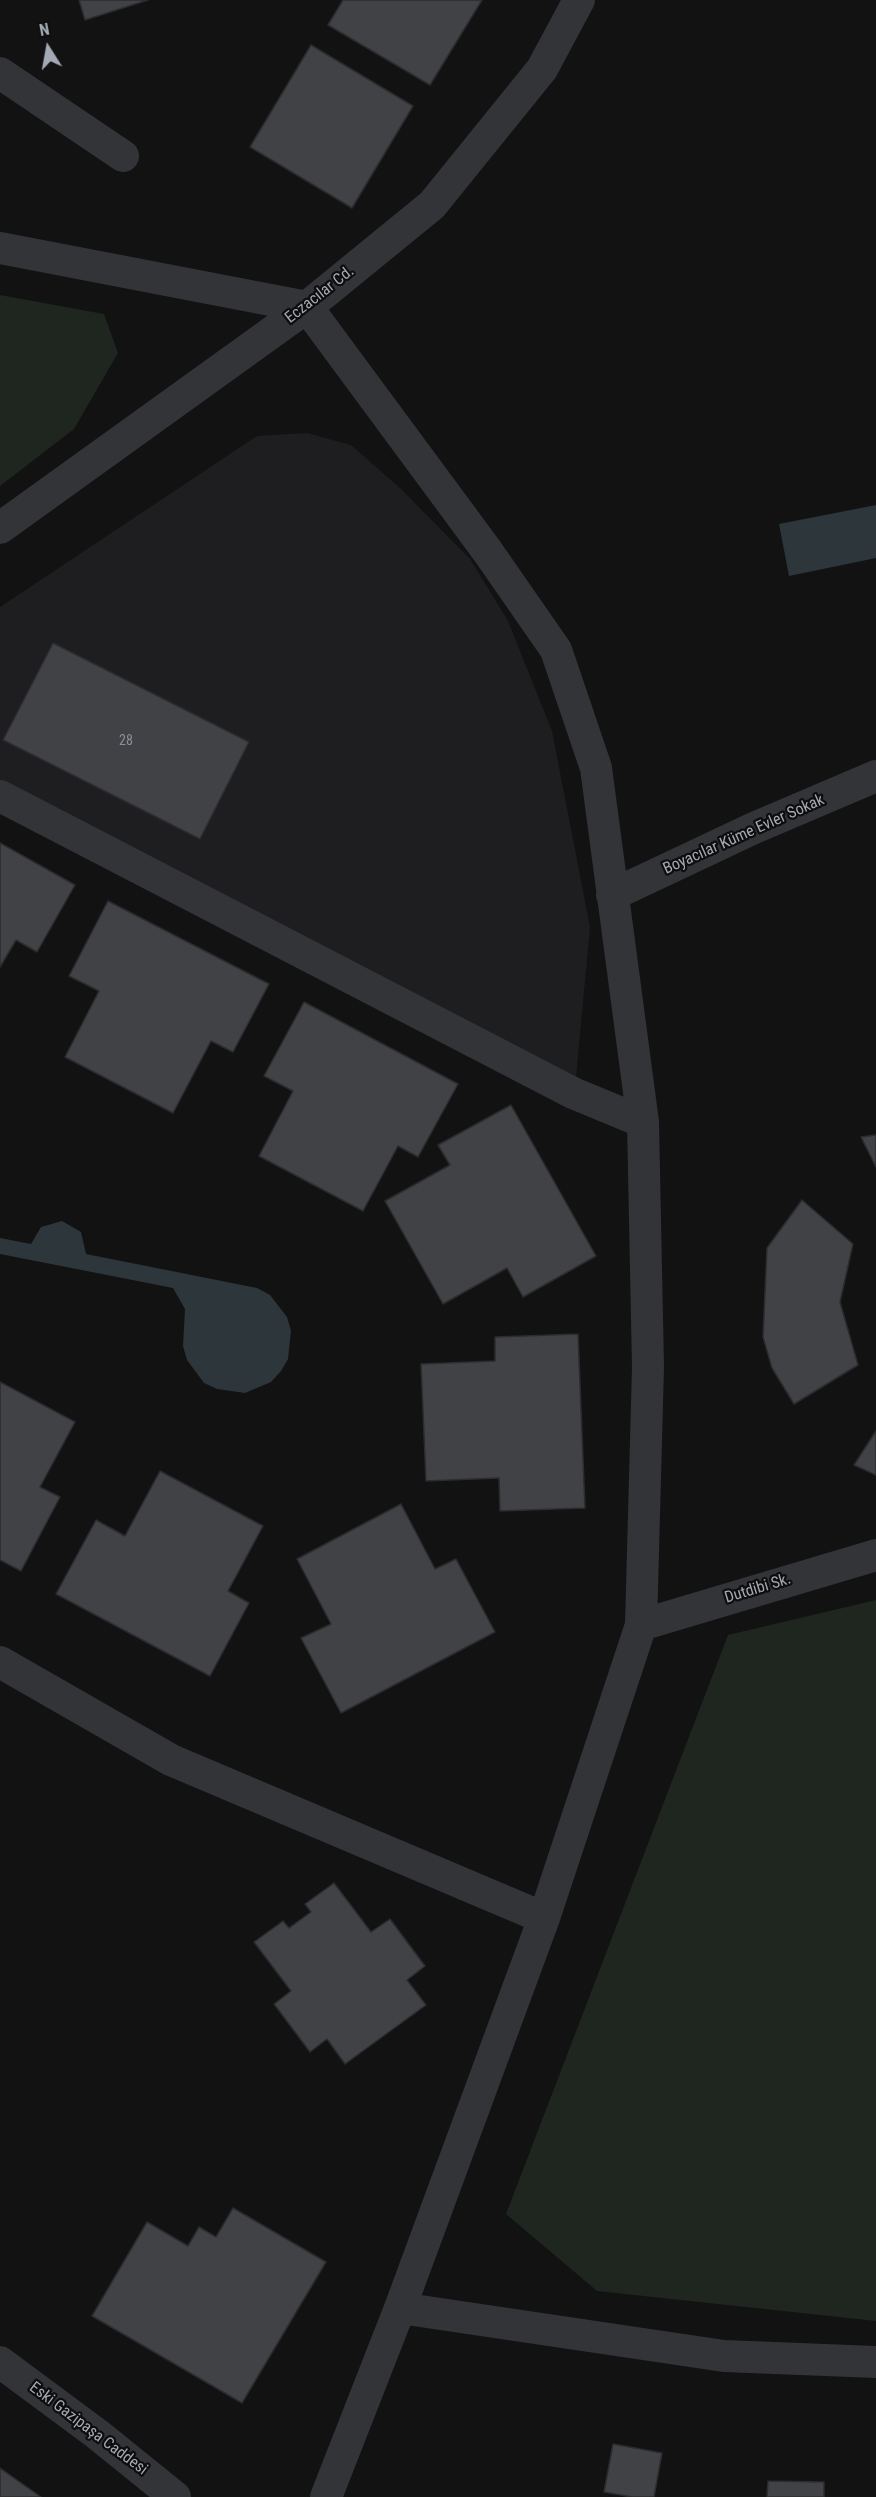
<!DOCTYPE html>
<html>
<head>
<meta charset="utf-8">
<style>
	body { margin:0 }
	#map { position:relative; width:876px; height:2497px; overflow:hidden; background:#121213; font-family:"Roboto Condensed",sans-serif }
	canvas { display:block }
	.north { position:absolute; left:18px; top:18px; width:60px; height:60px; -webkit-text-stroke:4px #0d0d0e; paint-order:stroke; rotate:349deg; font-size:16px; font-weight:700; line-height:24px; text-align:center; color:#a4aab3 }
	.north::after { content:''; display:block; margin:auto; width:21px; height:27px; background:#a4aab3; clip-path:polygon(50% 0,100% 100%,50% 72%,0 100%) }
</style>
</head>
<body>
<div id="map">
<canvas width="876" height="2497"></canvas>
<div class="north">N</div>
</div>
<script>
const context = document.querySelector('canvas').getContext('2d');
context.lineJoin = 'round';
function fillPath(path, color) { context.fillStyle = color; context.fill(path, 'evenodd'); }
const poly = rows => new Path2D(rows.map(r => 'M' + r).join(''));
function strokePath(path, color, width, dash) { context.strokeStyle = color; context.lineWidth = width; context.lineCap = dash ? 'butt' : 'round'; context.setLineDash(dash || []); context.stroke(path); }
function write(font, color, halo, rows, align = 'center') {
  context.font = font + ' "Roboto Condensed",sans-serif'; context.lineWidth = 4.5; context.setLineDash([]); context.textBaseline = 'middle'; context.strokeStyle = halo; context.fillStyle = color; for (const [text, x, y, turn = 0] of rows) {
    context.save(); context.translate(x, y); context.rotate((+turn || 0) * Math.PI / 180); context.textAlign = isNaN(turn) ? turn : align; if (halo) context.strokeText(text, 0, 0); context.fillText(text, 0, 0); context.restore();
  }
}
const built = poly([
	[307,433,351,445,401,489,470,559,508,621,552,731,590,927,576,1077,0,782,0,607,257,436]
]);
const green = poly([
	[0,295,104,314,118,353,74,429,0,486],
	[876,1600,876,2321,597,2291,506,2214,728,1635]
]);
const water = poly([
	[876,505,876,558,789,576,779,524],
	[62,1221,81,1232,86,1254,257,1288,270,1295,287,1317,291,1331,288,1359,281,1371,271,1382,245,1393,217,1389,204,1383,187,1360,183,1346,185,1309,173,1288,0,1254,0,1238,31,1244,41,1227]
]);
const building = poly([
	[79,0,148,0,85,20,79,0],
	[343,0,482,0,430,85,328,25,343,0],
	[311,45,413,106,352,208,250,147,311,45],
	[53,643,249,742,200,839,3,740,53,643],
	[0,843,75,885,37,952,16,940,0,967,0,843],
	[108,901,269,984,233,1052,211,1041,173,1113,65,1057,99,991,69,976,108,901],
	[304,1002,458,1084,418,1157,398,1146,363,1211,259,1156,293,1091,264,1076,304,1002],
	[511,1105,596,1256,523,1297,507,1268,443,1304,385,1201,450,1165,438,1145,511,1105],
	[876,1135,876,1167,861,1137,876,1135],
	[802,1200,853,1244,840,1302,858,1365,794,1404,772,1368,763,1337,767,1248,802,1200],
	[578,1334,585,1508,500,1511,499,1478,426,1481,421,1364,495,1361,495,1337,578,1334],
	[0,1382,75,1422,40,1487,60,1497,21,1571,0,1560,0,1382],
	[876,1431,876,1475,854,1465,876,1431],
	[160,1471,263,1526,228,1591,249,1603,210,1676,56,1594,96,1520,125,1536,160,1471],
	[401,1504,435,1569,456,1559,495,1632,341,1713,301,1638,331,1624,297,1559,401,1504],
	[334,1883,371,1932,390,1919,425,1966,407,1980,426,2005,345,2064,327,2039,310,2052,274,2004,291,1991,254,1942,283,1921,289,1928,311,1912,305,1904,334,1883],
	[233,2208,326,2262,242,2403,92,2316,147,2222,188,2246,199,2227,216,2237,233,2208],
	[613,2444,662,2453,654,2497,632,2497,604,2492,613,2444],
	[0,2468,41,2497,0,2497,0,2468],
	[768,2481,824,2482,824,2497,767,2497,768,2481]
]);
const street = poly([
	[0,73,123,156],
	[0,248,307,307,488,552,556,650,596,768,643,1122,648,1367,641,1625,544,1918,400,2308,326,2497],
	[0,528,307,307,432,205,542,69,579,0],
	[0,796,573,1093,643,1122],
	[612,895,754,828,876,776],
	[641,1625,876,1555],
	[0,1662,171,1760,544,1918],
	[400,2308,724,2356,876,2362],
	[0,2362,97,2434,175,2497]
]);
const numberNames = [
	["28",126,741]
];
const streetNames = [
	["Eczacılar Cd.",320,295,-38],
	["Boyacılar Küme Evler Sokak",744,835,-24],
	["Dutdibi Sk.",758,1589,-17],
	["Eski Gazipaşa Caddesi",88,2429,37]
];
fillPath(built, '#1e1e20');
fillPath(green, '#1e261f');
fillPath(water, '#2c363b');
fillPath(building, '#414246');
strokePath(building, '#2c2c2f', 1.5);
strokePath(street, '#333438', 32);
write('14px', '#8b9098', null, numberNames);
write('16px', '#a4aab3', '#0d0d0e', streetNames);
</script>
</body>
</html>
